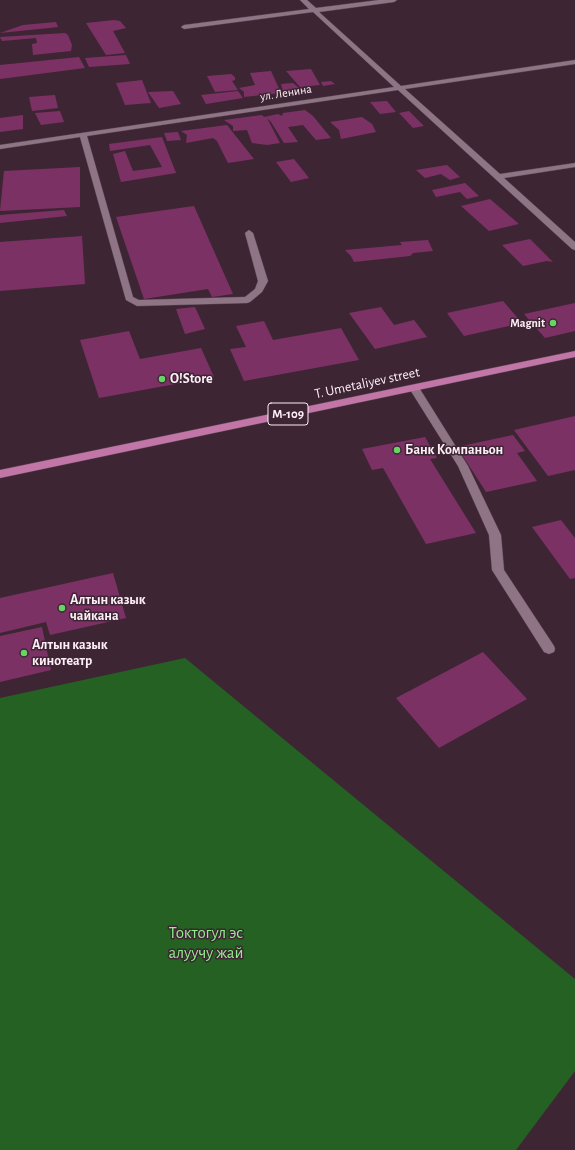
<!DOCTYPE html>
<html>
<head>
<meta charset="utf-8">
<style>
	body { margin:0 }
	canvas { display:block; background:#3d2534 }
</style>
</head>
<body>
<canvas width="575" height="1150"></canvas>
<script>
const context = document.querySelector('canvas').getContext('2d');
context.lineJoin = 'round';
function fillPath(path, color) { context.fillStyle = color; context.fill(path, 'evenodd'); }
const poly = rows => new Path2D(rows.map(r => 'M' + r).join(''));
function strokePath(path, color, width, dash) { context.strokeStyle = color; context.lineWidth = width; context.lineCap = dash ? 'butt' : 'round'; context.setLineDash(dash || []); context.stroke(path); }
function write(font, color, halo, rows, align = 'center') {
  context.font = font + ' "Alegreya Sans",sans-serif'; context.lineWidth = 3; context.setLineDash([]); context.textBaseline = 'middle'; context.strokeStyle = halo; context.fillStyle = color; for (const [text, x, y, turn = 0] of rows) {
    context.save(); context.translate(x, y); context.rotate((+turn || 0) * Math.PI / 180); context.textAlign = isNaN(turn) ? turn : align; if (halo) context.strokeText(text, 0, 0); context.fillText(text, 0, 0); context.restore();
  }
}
const green = poly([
	[185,658,575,979,575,1071,516,1150,0,1150,0,698]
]);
const building = poly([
	[114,20,120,21,126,28,113,31,125,53,106,55,86,23],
	[56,22,58,27,0,33,23,25],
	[65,33,68,35,72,45,71,51,33,55,32,44,37,43,36,38,2,41,0,37],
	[126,55,130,64,89,67,85,58],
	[79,57,85,68,0,79,0,65],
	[311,69,320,85,300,87,286,71],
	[271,71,281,93,244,97,244,92,239,88,255,85,250,73],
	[231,74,235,77,235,80,232,81,238,90,215,92,207,76],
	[142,80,151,103,125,105,116,83],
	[331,81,335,84,323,86,321,82],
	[293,83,299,88,283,91,281,84],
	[173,91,181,104,159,108,148,92],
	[238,91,243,98,206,104,201,95],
	[55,95,58,108,32,111,29,97],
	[387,101,396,112,380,114,370,102],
	[305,110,313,116,331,138,316,140,303,125,288,127,298,142,284,143,271,122,267,118,280,143,267,145,252,143,247,130,233,131,233,126,224,120,262,115,264,117,278,114,282,116,283,113],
	[60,111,64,122,41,125,35,113],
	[409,111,424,126,413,128,399,113],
	[23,115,23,129,0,132,0,118],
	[362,117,372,124,376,132,341,139,339,130,330,122],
	[227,125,254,159,228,163,217,141,213,138,186,143,187,135,181,131],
	[178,132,181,140,167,141,164,133],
	[162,137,176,173,121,182,113,154,125,151,133,171,162,167,150,145,110,151,109,144],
	[294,159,309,178,291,182,276,162],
	[447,165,460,177,450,180,441,174,425,178,416,170],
	[80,167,80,207,0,211,4,171],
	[465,183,479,196,467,199,460,192,436,197,432,190],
	[490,199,519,224,489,231,461,206],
	[194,206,233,294,212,297,208,289,144,299,116,217],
	[64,210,67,216,0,223,0,215],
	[82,236,85,284,0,291,0,242],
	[530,239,553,262,547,261,523,266,502,245],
	[428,240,433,251,413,253,410,256,354,262,351,256,345,250,402,245,400,242],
	[503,301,522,323,464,336,447,313],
	[575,303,575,331,545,338,524,314],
	[195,307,205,329,185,334,176,309],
	[381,307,394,325,414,320,427,337,375,349,349,313],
	[264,321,273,340,341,328,359,360,244,381,230,349,246,347,236,326],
	[129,331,140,359,201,348,214,377,99,398,80,340],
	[575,416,575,470,548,476,514,430],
	[513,435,525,451,517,453,537,481,486,492,457,447],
	[425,437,437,458,430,459,476,533,426,544,383,468,372,470,362,449],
	[561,520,575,538,575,578,570,579,532,527],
	[113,573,126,618,50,635,46,622,0,633,0,598],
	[42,627,51,670,0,682,0,636],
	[483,652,527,699,439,748,396,698]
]);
const minor = poly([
	[300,0,307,0,316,8,379,0,397,0,394,2,319,12,401,86,575,60,575,64,405,89,500,174,575,163,575,167,504,178,575,242,575,250,572,249,398,90,87,136,133,297,139,300,245,297,255,289,258,281,245,233,249,230,253,233,268,281,262,292,250,302,247,303,137,306,126,300,80,137,0,149,0,145,394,87,313,12,184,29,181,27,184,25,309,9,300,0],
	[414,385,418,386,468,466,501,535,504,570,554,646,555,649,554,652,549,654,544,652,492,570,489,535,458,466,409,388,414,385]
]);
const major = poly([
	[575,351,575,357,0,478,0,470,575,351]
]);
const markers = [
	[553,323,4,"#69d464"],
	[162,379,4,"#69d464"],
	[397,450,4,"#69d464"],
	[62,608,4,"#69d464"],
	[24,653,4,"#69d464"]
];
const farStreetnames = [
	["ул. Ленина",286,93,-9]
];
const farPoinames = [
	["Magnit",545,323]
];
const shields = [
	[288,414,40]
];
const shieldNames = [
	["М-109",288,414]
];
const poiNames = [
	["O!Store",170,379],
	["Банк Компаньон",405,450],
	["Алтын казык",70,600],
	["чайкана",70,616],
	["Алтын казык",32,645],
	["кинотеатр",32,661]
];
const streetNames = [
	["T. Umetaliyev street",367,383,-12]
];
const nearParknames = [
	["Токтогул эс",206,933],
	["алуучу жай",206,953]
];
fillPath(green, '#246122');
fillPath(building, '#7c3165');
strokePath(minor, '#584451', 1);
strokePath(major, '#584451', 1);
fillPath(minor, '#8f7485');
fillPath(major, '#c276a8');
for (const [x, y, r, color] of markers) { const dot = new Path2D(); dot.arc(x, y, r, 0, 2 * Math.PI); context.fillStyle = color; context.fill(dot); strokePath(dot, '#3d2534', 1.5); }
write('12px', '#feeef7', '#3d2534', farStreetnames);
write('bold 12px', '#feeef7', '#3d2534', farPoinames, 'right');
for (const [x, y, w] of shields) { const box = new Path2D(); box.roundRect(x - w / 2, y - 11, w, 22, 3); context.fillStyle = '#3d2534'; context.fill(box); strokePath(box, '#feeef7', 1); }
write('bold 13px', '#feeef7', null, shieldNames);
write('bold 14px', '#feeef7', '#3d2534', poiNames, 'left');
write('14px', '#feeef7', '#3d2534', streetNames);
write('17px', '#93eb8e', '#3d2534', nearParknames);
</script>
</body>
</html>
